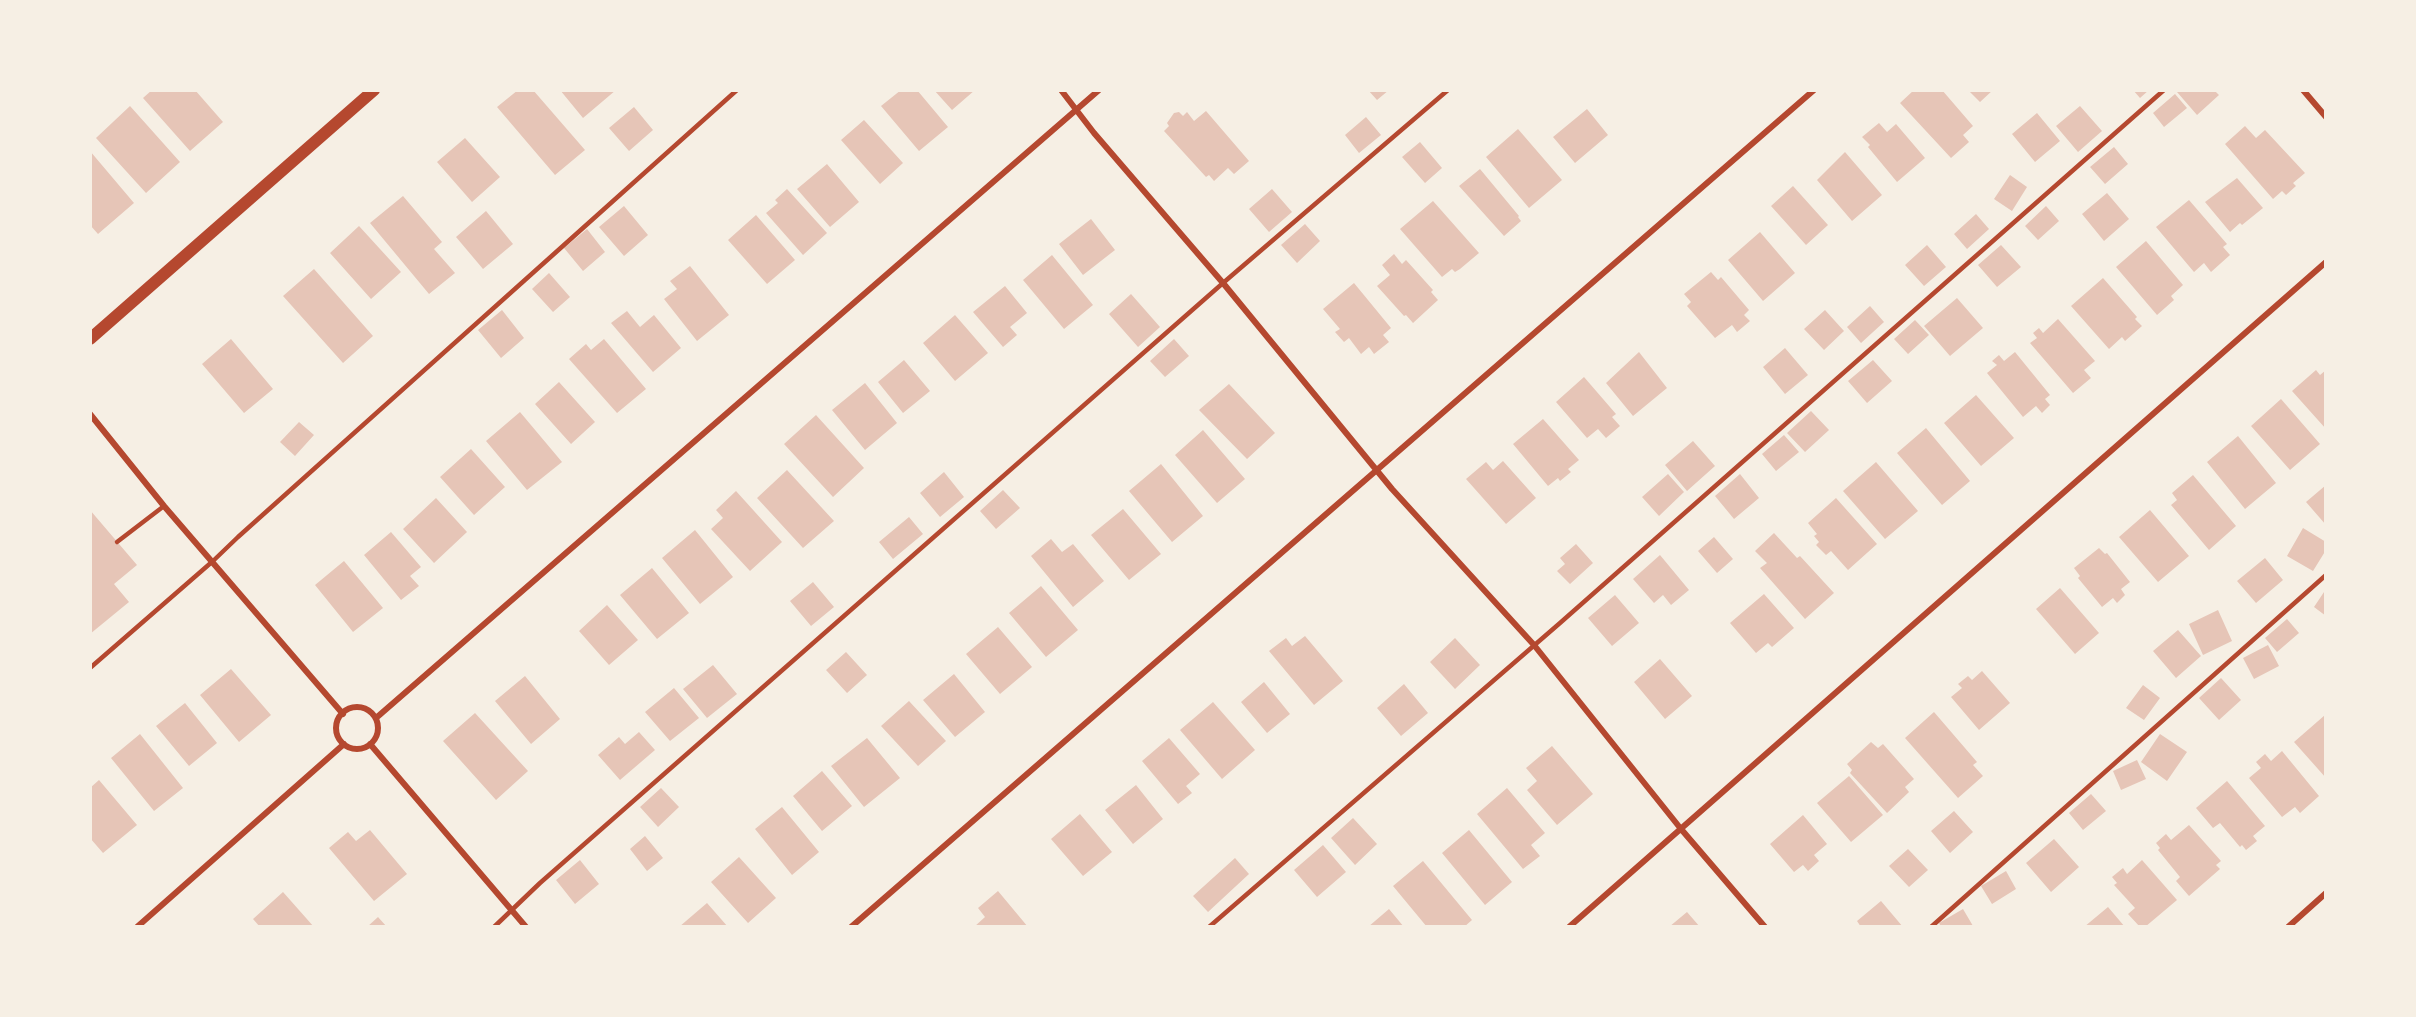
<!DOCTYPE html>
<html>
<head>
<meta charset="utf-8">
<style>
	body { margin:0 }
	#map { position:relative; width:2416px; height:1017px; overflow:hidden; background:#f6efe4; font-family:Bitter,serif }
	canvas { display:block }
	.frame { position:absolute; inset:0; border:92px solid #f6efe4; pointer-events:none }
</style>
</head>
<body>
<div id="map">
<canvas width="2416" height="1017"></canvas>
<div class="frame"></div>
</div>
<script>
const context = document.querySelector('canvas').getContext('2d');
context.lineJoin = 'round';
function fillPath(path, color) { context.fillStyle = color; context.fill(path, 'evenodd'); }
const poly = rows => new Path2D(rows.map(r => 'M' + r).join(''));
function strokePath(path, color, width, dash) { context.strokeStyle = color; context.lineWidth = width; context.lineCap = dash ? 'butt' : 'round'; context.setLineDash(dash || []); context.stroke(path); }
const building = poly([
	[152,90,195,90,223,122,190,151,143,98],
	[518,90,533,90,585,150,555,175,497,107],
	[560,90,616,90,583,118],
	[901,90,917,90,948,127,919,151,881,106],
	[934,90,975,90,952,110],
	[1368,90,1389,90,1377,100],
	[1914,90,1942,90,1973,126,1963,135,1969,142,1951,158,1900,103],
	[1968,90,1993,90,1980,102],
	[2133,90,2149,90,2140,98],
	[2179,90,2214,90,2219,95,2197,115,2177,92],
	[2175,94,2187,108,2164,127,2153,113],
	[130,106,180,162,146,193,96,138],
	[2080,106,2102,131,2078,152,2056,126],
	[634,107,653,130,629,151,609,128],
	[1587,109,1608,135,1575,163,1553,137],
	[1206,111,1249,161,1234,174,1228,168,1214,181,1209,175,1206,177,1164,131,1169,126,1167,123,1174,113,1179,112,1183,116,1187,112,1194,121],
	[2037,113,2060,141,2035,162,2012,134],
	[1366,117,1381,135,1359,153,1345,135],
	[864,120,903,163,880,184,841,140],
	[1879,123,1887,132,1896,124,1925,158,1897,182,1868,147,1870,145,1862,137],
	[2245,126,2256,138,2265,130,2305,173,2293,183,2296,186,2286,195,2282,191,2273,199,2225,144],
	[1518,129,1562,180,1529,208,1486,157],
	[465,138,500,177,472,202,437,162],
	[1420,142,1442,168,1425,183,1402,157],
	[2114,147,2128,164,2105,184,2090,167],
	[90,151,134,203,98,234,90,225],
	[1845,152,1882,195,1852,221,1817,180],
	[827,164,859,202,830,227,797,189],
	[1480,169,1519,216,1518,217,1521,221,1504,236,1459,186],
	[2010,175,2027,187,2012,211,1994,199],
	[2237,178,2263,208,2242,225,2240,223,2230,232,2205,202],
	[1793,186,1828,225,1806,245,1771,206],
	[787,189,827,233,803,255,766,213,778,203,775,200],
	[1272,189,1292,212,1269,232,1249,209],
	[2107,193,2129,219,2104,241,2082,214],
	[403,196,442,242,434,249,455,273,429,294,370,223],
	[2189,200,2227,244,2223,247,2230,255,2211,272,2204,263,2194,272,2156,227],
	[1433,201,1479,253,1460,269,1455,272,1452,269,1442,277,1400,229],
	[624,206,648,235,624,256,599,227],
	[2046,206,2059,221,2038,240,2025,226],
	[486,211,513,244,483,269,456,237],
	[1976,214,1989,229,1967,249,1954,234],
	[756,215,795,260,767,284,728,240],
	[1091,219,1115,250,1083,275,1059,244],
	[1305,224,1320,241,1297,263,1281,245],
	[359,226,401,272,371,299,330,253],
	[587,229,605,252,583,271,564,248],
	[1760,232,1795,273,1763,301,1728,260],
	[2146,241,2183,285,2171,296,2174,300,2157,315,2116,267],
	[1927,245,1946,267,1924,286,1905,265],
	[2001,245,2021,267,1997,287,1978,265],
	[1394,254,1402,264,1406,260,1433,290,1431,292,1438,300,1413,323,1406,315,1404,316,1377,286,1390,275,1382,265],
	[1052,255,1093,305,1064,329,1023,280],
	[690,266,729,315,697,341,664,299,677,289,670,281],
	[314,269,373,336,343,363,283,296],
	[1711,272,1718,280,1721,277,1749,310,1744,315,1750,321,1737,332,1732,325,1715,338,1687,306,1691,302,1684,294],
	[549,273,570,297,553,312,532,289],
	[2103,278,2137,317,2135,319,2142,326,2125,341,2122,337,2109,349,2071,306],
	[1354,283,1391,328,1383,335,1389,342,1374,354,1369,347,1361,354,1349,338,1344,342,1335,332,1340,329,1323,309],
	[1005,286,1027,313,1010,327,1017,335,1003,347,973,312],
	[1131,294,1160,327,1138,347,1109,314],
	[1957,298,1983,328,1950,356,1924,326],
	[1870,306,1884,322,1861,343,1847,327],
	[502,310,524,338,501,358,478,330],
	[1825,310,1844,331,1824,350,1804,329],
	[627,311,640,327,654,315,681,348,653,372,611,323],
	[955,315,988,353,955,381,923,343],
	[2058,319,2095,361,2084,370,2091,378,2073,393,2030,343,2037,338,2033,333,2039,328,2043,333],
	[1915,320,1929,335,1908,354,1894,339],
	[231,339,273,389,244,413,202,364],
	[604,339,646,389,617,413,569,359,586,344,591,350],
	[1174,339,1189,356,1165,377,1150,361],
	[1785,348,1808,375,1785,394,1763,367],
	[1639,352,1667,388,1633,416,1606,383],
	[2015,352,2050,395,2045,399,2050,405,2042,413,2036,406,2023,417,1987,373,1997,365,1992,361,1999,355,2004,361],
	[904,360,930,391,903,413,878,382],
	[1873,360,1892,381,1867,403,1848,381],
	[2316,370,2320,375,2326,370,2326,429,2292,391],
	[1584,377,1616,414,1612,417,1620,426,1606,438,1598,429,1587,438,1556,402],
	[559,382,595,422,571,444,535,404],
	[865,383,897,423,865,450,832,410],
	[1229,384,1275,433,1247,459,1199,410],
	[1976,395,2014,438,1981,466,1944,423],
	[2281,399,2320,444,2290,470,2251,426],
	[1811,411,1829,430,1805,452,1787,433],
	[520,412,562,462,527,490,486,441],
	[816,415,864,468,833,497,784,444],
	[1543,419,1579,460,1568,469,1571,472,1560,481,1558,478,1548,486,1513,444],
	[299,422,314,435,295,456,280,442],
	[1926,428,1970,481,1942,505,1897,453],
	[1203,430,1245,479,1217,503,1175,455],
	[1784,435,1799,452,1776,471,1762,454],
	[2238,436,2276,483,2245,509,2207,462],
	[1693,441,1715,466,1687,491,1665,465],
	[471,449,505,487,474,515,440,477],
	[1503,461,1536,498,1506,524,1466,479,1486,462,1493,470],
	[1876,462,1918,511,1885,539,1843,491],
	[1161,464,1203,516,1172,542,1129,491],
	[787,470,834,521,803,548,757,498],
	[944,472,964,497,940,517,920,493],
	[1668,474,1684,492,1659,516,1642,497],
	[1740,474,1759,498,1734,519,1715,496],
	[2193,475,2236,526,2209,550,2171,505,2177,500,2172,493],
	[2326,485,2326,525,2306,502],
	[1003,490,1020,508,996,529,980,511],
	[736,491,782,542,750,571,711,529,723,518,716,510],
	[436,498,467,532,434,563,403,529],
	[1836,498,1877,544,1848,570,1831,551,1826,555,1816,545,1819,542,1814,536,1817,534,1808,523],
	[1123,509,1161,554,1129,580,1091,535],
	[90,510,137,565,114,584,129,602,90,634],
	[2150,510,2189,556,2158,582,2119,537],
	[909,517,923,534,893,559,879,542],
	[2303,528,2326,542,2326,550,2313,571,2287,556],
	[695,530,733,577,700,604,662,558],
	[391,532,421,567,410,576,419,586,401,600,364,555],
	[1774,533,1797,558,1800,556,1834,593,1805,619,1760,568,1767,563,1755,551],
	[1714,537,1733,559,1717,573,1698,551],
	[1051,539,1062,552,1073,544,1104,581,1073,607,1031,556],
	[1576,544,1593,563,1570,584,1557,571,1565,564,1560,558],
	[2099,548,2105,554,2107,553,2130,582,2121,589,2125,595,2117,603,2113,598,2102,607,2078,578,2080,576,2074,568],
	[1660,555,1689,590,1671,605,1663,595,1654,603,1633,579],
	[2265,558,2283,580,2256,603,2237,581],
	[344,561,383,608,353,632,315,585],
	[652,568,689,613,657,639,620,595],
	[813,582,834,607,811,626,790,601],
	[1041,586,1078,630,1046,657,1009,613],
	[2060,588,2099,633,2075,654,2036,609],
	[2326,589,2326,616,2314,607],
	[1764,594,1794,628,1772,647,1768,643,1756,653,1730,623],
	[1615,595,1639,623,1612,646,1588,618],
	[607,605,638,640,609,665,579,631],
	[2218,610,2232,641,2203,655,2189,624],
	[2287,619,2299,633,2277,652,2265,638],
	[998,627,1032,667,1000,694,966,654],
	[2178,630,2201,656,2176,678,2153,651],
	[1305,636,1343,681,1314,705,1269,651,1286,638,1292,646],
	[1455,638,1480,665,1455,689,1430,662],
	[2268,645,2279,666,2254,679,2243,658],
	[846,652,867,675,847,693,826,670],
	[1660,659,1692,696,1665,719,1634,682],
	[713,665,737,694,707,718,683,689],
	[231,669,271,715,239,742,200,695],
	[1982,671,2010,703,1979,730,1951,697,1962,688,1958,684,1968,676,1972,680],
	[954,674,985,712,955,737,923,700],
	[525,676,560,719,531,744,495,701],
	[2221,678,2241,700,2219,720,2199,698],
	[1264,682,1290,714,1267,733,1241,702],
	[1404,684,1428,713,1401,736,1377,708],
	[2143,685,2160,698,2144,720,2126,708],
	[674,688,699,718,670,741,645,712],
	[909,701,946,741,918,766,881,726],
	[1213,702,1255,750,1222,779,1180,730],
	[185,703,217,743,189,766,156,726],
	[1934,712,1977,762,1973,765,1983,776,1958,798,1905,738],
	[475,713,528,771,496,800,443,741],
	[2325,715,2326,716,2326,778,2294,742],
	[639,732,655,750,620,780,598,755,619,737,625,744],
	[140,734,183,788,154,811,111,758],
	[2160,734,2187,752,2167,781,2141,762],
	[867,738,900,778,864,807,831,766],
	[1169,738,1200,774,1186,786,1192,793,1178,804,1142,761],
	[1871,742,1878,748,1883,744,1914,779,1905,787,1909,792,1887,813,1850,773,1852,770,1847,764],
	[1552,746,1593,794,1557,825,1527,790,1537,781,1526,768],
	[2282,751,2319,796,2300,813,2295,807,2282,817,2249,778,2261,768,2256,762,2265,754,2271,761],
	[2137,760,2146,779,2121,790,2113,771],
	[822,771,852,806,822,831,793,796],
	[1849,776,1883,815,1851,842,1817,803],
	[99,780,137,825,103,853,90,838,90,788],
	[2227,781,2265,826,2253,836,2257,841,2246,850,2242,845,2240,847,2220,823,2213,828,2196,808],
	[1136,785,1163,819,1133,844,1105,810],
	[661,788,679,807,658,827,640,807],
	[1507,788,1545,833,1531,845,1540,856,1523,869,1477,814],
	[2091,794,2106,811,2083,830,2069,813],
	[782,807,819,852,792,875,755,829],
	[1954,811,1973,832,1950,853,1931,831],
	[1080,814,1112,852,1083,876,1051,839],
	[1803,815,1827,844,1814,855,1819,861,1808,871,1803,865,1794,872,1770,844],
	[1353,818,1377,844,1355,865,1331,838],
	[2189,825,2221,861,2216,865,2220,869,2189,896,2176,881,2180,877,2158,850,2160,848,2156,843,2166,834,2171,840],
	[370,830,407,874,374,901,329,848,348,832,356,841],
	[1469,830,1512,882,1485,905,1442,853],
	[645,836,663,858,647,871,630,849],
	[2054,839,2079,867,2051,892,2026,863],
	[1323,845,1346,872,1317,897,1294,870],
	[1908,849,1928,870,1909,887,1889,866],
	[739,857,776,898,748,923,711,882],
	[1235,858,1249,874,1208,912,1193,896],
	[580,860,599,884,575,904,556,880],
	[2142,860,2177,900,2145,927,2140,927,2128,914,2135,908,2114,885,2117,883,2112,877,2123,868,2127,874],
	[1423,861,1472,920,1464,927,1427,927,1393,886],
	[2006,871,2016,889,1992,904,1981,886],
	[998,891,1028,927,974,927,985,917,978,908],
	[283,892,314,927,260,927,253,919],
	[1881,901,1903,927,1861,927,1857,921],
	[707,903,728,927,679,927],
	[2108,907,2125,927,2084,927],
	[1389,909,1404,927,1368,927],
	[1963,909,1973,926,1941,927,1939,923],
	[1687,912,1700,927,1669,927],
	[378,917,387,927,367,927]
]);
const service = poly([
	[117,542,164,506],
	[90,668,213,561,238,537,737,90],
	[494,927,540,883,1223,283,1448,90],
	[1209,927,1560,623,2164,90],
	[1931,927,2326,575]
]);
const minor = poly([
	[1061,90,1094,133,1223,283,1392,489,1534,645,1681,829,1765,927],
	[2303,90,2326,117],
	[90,414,164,506,343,714],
	'336 728a21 21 0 1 1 42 0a21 21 0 1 1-42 0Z',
	[376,718,1099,90],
	[370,744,526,927],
	[137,927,344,744],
	[851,927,1814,90],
	[1569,927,2326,262],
	[2288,927,2326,893]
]);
const secondary = poly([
	[90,339,374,90]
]);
fillPath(building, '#e6c5b7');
strokePath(service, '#b5482f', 4.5);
strokePath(minor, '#b5482f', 6);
strokePath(secondary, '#b5482f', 12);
</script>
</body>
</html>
